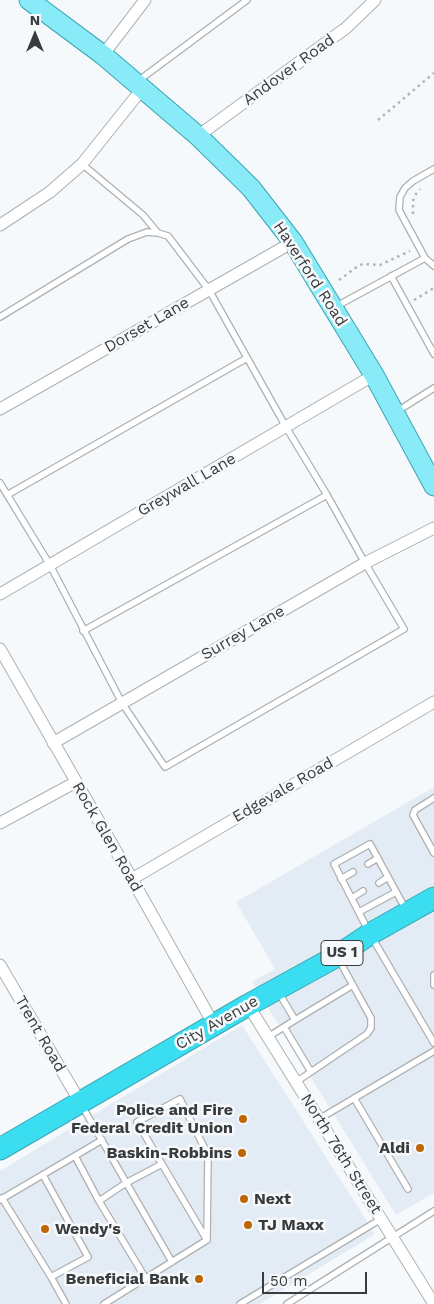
<!DOCTYPE html>
<html>
<head>
<meta charset="utf-8">
<style>
	body { margin:0 }
	#map { position:relative; width:434px; height:1304px; overflow:hidden; background:#f6f9fb; font-family:"Work Sans",sans-serif }
	canvas { display:block }
	.north { position:absolute; left:10px; top:10px; width:50px; height:50px; -webkit-text-stroke:4px #f6f9fb; paint-order:stroke; rotate:0deg; font-size:14px; font-weight:700; line-height:20px; text-align:center; color:#3a3b3c }
	.north::after { content:''; display:block; margin:auto; width:18px; height:22px; background:#3a3b3c; clip-path:polygon(50% 0,100% 100%,50% 72%,0 100%) }
	.scale { position:absolute; left:262px; top:1272px; width:105px; height:22px; box-sizing:border-box; border:2px solid #3a3b3c; border-top:0; padding-left:6px; font-size:15px; line-height:18px; white-space:nowrap; color:#3a3b3c; -webkit-text-stroke:4px #f6f9fb; paint-order:stroke }
</style>
</head>
<body>
<div id="map">
<canvas width="434" height="1304"></canvas>
<div class="north">N</div>
<div class="scale">50 m</div>
</div>
<script>
const context = document.querySelector('canvas').getContext('2d');
context.lineJoin = 'round';
function fillPath(path, color) { context.fillStyle = color; context.fill(path, 'evenodd'); }
const poly = rows => new Path2D(rows.map(r => 'M' + r).join(''));
function strokePath(path, color, width, dash) { context.strokeStyle = color; context.lineWidth = width; context.lineCap = dash ? 'butt' : 'round'; context.setLineDash(dash || []); context.stroke(path); }
function write(font, color, halo, rows, align = 'center') {
  context.font = font + ' "Work Sans",sans-serif'; context.lineWidth = 5; context.setLineDash([]); context.textBaseline = 'middle'; context.strokeStyle = halo; context.fillStyle = color; for (const [text, x, y, turn = 0] of rows) {
    context.save(); context.translate(x, y); context.rotate((+turn || 0) * Math.PI / 180); context.textAlign = isNaN(turn) ? turn : align; if (halo) context.strokeText(text, 0, 0); context.fillText(text, 0, 0); context.restore();
  }
}
const built = poly([
	[434,787,434,1193,396,1215,252,982,275,969,236,902],
	[242,1025,375,1234,260,1304,0,1304,0,1171]
]);
const path = poly([
	[378,120,434,73],
	[413,214,413,201,416,194,420,189],
	[339,280,358,266,363,264,380,265,410,251],
	[414,300,434,288]
]);
const lane = poly([
	[138,81,247,0],
	[82,164,143,215,158,233],
	[434,169,413,181,405,188,400,197,399,210,425,258,434,266],
	[391,276,434,354],
	[335,307,425,258],
	[0,317,128,239,147,232,158,233,168,236,209,290,286,427,327,495,365,563,404,629,165,767,122,703,50,565,0,483],
	[396,412,434,388],
	[7,495,247,358],
	[83,631,327,495],
	[434,798,415,810,413,815,434,853],
	[368,864,378,858],
	[341,879,353,872],
	[379,883,388,877],
	[352,898,363,891],
	[405,908,370,844,334,864,370,934,434,1043],
	[359,912,396,892],
	[434,975,434,985],
	[279,993,295,1020,353,985],
	[284,1027,311,1072],
	[268,1037,295,1020],
	[296,1082,367,1034,371,1028,371,1018,339,960],
	[354,1098,408,1189],
	[180,1099,208,1155,207,1240,137,1122,180,1099],
	[82,1106,172,1262],
	[319,1119,434,1051],
	[75,1156,99,1201],
	[2,1198,51,1277,88,1257,43,1175],
	[0,1200,102,1140],
	[51,1277,66,1304],
	[146,1279,99,1201,126,1183,162,1164],
	[104,1304,207,1240],
	[240,1304,381,1219],
	[287,1304,434,1211]
]);
const street = poly([
	[103,55,145,0],
	[198,136,346,28,375,0],
	[0,225,50,192,82,164,142,89],
	[0,409,293,242],
	[0,594,374,375],
	[0,649,132,879,214,1025],
	[53,743,365,563,434,528],
	[0,823,76,782],
	[132,879,434,702],
	[0,965,80,1102],
	[248,1005,434,1304]
]);
const primary = poly([
	[29,0,103,55,198,136,251,188,293,242,374,375,434,486]
]);
const highway = poly([
	[0,1149,248,1005,337,956,370,934,434,898]
]);
const markers = [
	[243,1119,5,"#be6505"],
	[420,1148,5,"#be6505"],
	[242,1153,5,"#be6505"],
	[244,1199,5,"#be6505"],
	[248,1225,5,"#be6505"],
	[45,1229,5,"#be6505"],
	[199,1279,5,"#be6505"]
];
const shields = [
	[342,953,42]
];
const shieldNames = [
	["US 1",342,953]
];
const streetNames = [
	["Andover Road",289,70,-36],
	["Haverford Road",310,274,57],
	["Dorset Lane",147,325,-30],
	["Greywall Lane",187,485,-30],
	["Surrey Lane",243,633,-30],
	["Edgevale Road",283,790,-30],
	["Rock Glen Road",107,837,60],
	["City Avenue",217,1023,-30],
	["Trent Road",40,1034,60],
	["North 76th Street",341,1154,58]
];
const poiNames = [
	["Police and Fire",233,1110],
	["Federal Credit Union",233,1128],
	["Aldi",410,1148],
	["Baskin-Robbins",232,1153],
	["Next",254,1199,"left"],
	["TJ Maxx",258,1225,"left"],
	["Wendy's",55,1229,"left"],
	["Beneficial Bank",189,1279]
];
fillPath(built, '#e3ecf4');
strokePath(lane, '#adb0b2', 8);
strokePath(street, '#adb0b2', 13);
strokePath(primary, '#3ba5b2', 21);
strokePath(highway, '#3ba5b2', 23);
strokePath(path, '#b1b3b5', 2.5, [2.5, 4]);
strokePath(lane, '#fff', 5.5);
strokePath(street, '#fff', 11);
strokePath(primary, '#89ebf7', 19);
strokePath(highway, '#3bdef1', 21);
for (const [x, y, r, color] of markers) { const dot = new Path2D(); dot.arc(x, y, r, 0, 2 * Math.PI); context.fillStyle = color; context.fill(dot); strokePath(dot, '#f6f9fb', 2); }
for (const [x, y, w] of shields) { const box = new Path2D(); box.roundRect(x - w / 2, y - 12.5, w, 25, 4); context.fillStyle = '#f6f9fb'; context.fill(box); strokePath(box, '#3a3b3c', 1); }
write('bold 15px', '#3a3b3c', null, shieldNames);
write('16px', '#3a3b3c', '#f6f9fb', streetNames);
write('bold 16px', '#3a3b3c', '#f6f9fb', poiNames, 'right');
</script>
</body>
</html>
